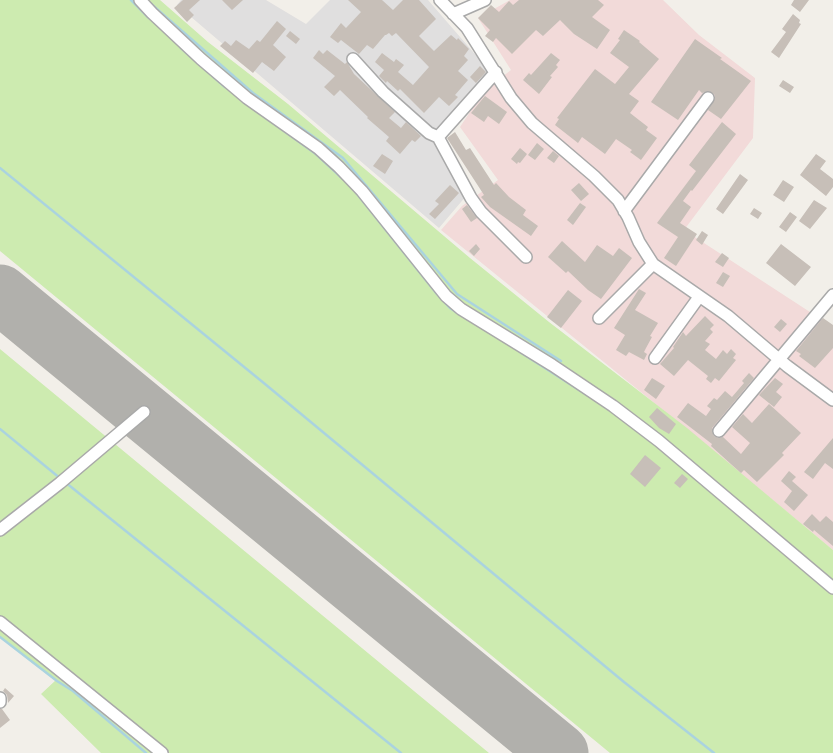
<!DOCTYPE html>
<html>
<head>
<meta charset="utf-8">
<style>
	body { margin:0 }
	canvas { display:block; background:#f2efe9 }
</style>
</head>
<body>
<canvas width="833" height="753"></canvas>
<script>
const context = document.querySelector('canvas').getContext('2d');
context.lineJoin = 'round';
function fillPath(path, color) { context.fillStyle = color; context.fill(path, 'evenodd'); }
const poly = rows => new Path2D(rows.map(r => 'M' + r).join(''));
function strokePath(path, color, width, dash) { context.strokeStyle = color; context.lineWidth = width; context.lineCap = dash ? 'butt' : 'round'; context.setLineDash(dash || []); context.stroke(path); }
const residential = poly([
	[181,0,266,0,306,24,330,0,428,0,493,75,443,138,472,189,439,228,177,5]
]);
const commercial = poly([
	[510,0,663,0,699,35,755,78,753,138,684,230,833,327,833,550,705,444,441,230,462,206,498,180,460,127,484,91,511,70,478,18]
]);
const grass = poly([
	[0,0,160,0,208,42,288,104,470,258,549,322,687,428,833,550,833,753,610,753,0,251],
	[0,349,489,753,101,753,41,694,56,680,0,637]
]);
const stream = poly([
	[131,0,149,18],
	[150,3,253,93,343,158,457,294,561,361],
	[181,48,225,87],
	[255,110,316,154,343,179],
	[0,168,265,384,624,682,714,753],
	[354,190,437,294,450,308,456,312],
	[520,352,587,395],
	[0,429,61,479],
	[65,482,401,753],
	[0,637,57,681,73,691,146,753]
]);
const runway = poly([
	[0,294,559,753]
]);
const building = poly([
	[183,0,200,0,189,10,194,15,187,22,174,8],
	[222,0,243,0,232,10],
	[348,0,382,0,393,10,403,0,419,0,436,19,419,36,434,51,451,35,457,40,458,38,469,49,464,56,468,60,458,71,468,80,455,95,458,97,449,106,439,97,424,113,400,89,398,91,387,81,386,83,379,76,384,70,375,62,382,53,394,62,396,59,404,65,398,72,413,85,429,67,396,33,392,36,389,33,386,35,385,35,373,49,367,45,359,54,341,40,338,43,330,37,341,23,346,28,361,12],
	[519,0,598,0,604,5,592,17,610,30,597,49,574,34,560,20,543,36,536,30,512,54,496,38,493,42,485,36,490,30,478,18,491,5,499,12,509,1,513,5],
	[794,0,809,0,800,12,791,5],
	[793,14,800,20,799,23,801,24,779,58,771,52,786,32,782,29],
	[277,21,286,29,273,45,286,57,274,71,262,62,253,73,220,46,225,41,231,46,236,40,249,49,257,40,260,42],
	[624,30,640,41,639,42,659,59,629,94,639,101,630,113,648,127,646,130,657,138,641,160,630,152,632,150,616,139,605,154,582,137,578,143,555,125,559,119,557,118,595,69,615,84,629,67,610,53,620,40,618,39],
	[290,31,300,39,296,44,286,36],
	[695,39,722,58,720,59,751,81,721,119,708,110,715,98,715,95,709,91,702,93,699,90,678,120,651,102],
	[319,50,323,54,327,50,345,64,347,62,354,74,395,112,389,118,401,128,406,122,421,136,415,142,412,140,400,154,386,141,389,137,367,118,368,117,340,90,334,96,324,87,335,76,313,58],
	[551,53,560,60,556,65,558,67,550,76,552,77,539,94,523,80,529,73,531,75],
	[480,66,486,72,476,83,470,77],
	[783,80,794,87,790,93,779,86],
	[485,96,507,112,499,124,488,116,484,122,471,113],
	[722,122,736,134,692,191,691,190,683,201,691,207,680,223,697,234,676,266,664,258,678,237,657,223,696,171,689,165],
	[455,132,466,150,470,148,494,185,496,183,509,197,526,210,523,215,538,226,531,236,490,207,481,197,484,195,447,138],
	[537,143,544,149,535,160,528,155],
	[520,148,527,154,520,163,518,162,517,164,511,159],
	[553,151,559,156,554,163,547,158],
	[382,154,393,161,385,174,373,166],
	[816,154,826,161,820,169,833,179,833,187,826,196,800,175],
	[740,174,748,180,723,214,716,209],
	[783,180,794,187,784,202,773,195],
	[579,183,589,194,581,201,571,190],
	[450,185,459,193,435,219,429,214,439,204,435,201],
	[814,200,827,208,810,229,799,221],
	[580,203,586,207,573,225,567,220],
	[467,205,477,218,471,222,462,209],
	[754,208,762,213,758,219,750,214],
	[790,212,797,217,786,232,779,227],
	[702,231,708,235,702,245,696,240],
	[562,241,585,262,597,245,613,256,619,248,632,258,601,299,588,290,568,271,566,273,548,257],
	[476,244,480,249,474,256,469,251],
	[781,244,811,267,795,286,766,263],
	[722,253,729,258,723,267,715,262],
	[723,272,730,276,723,287,716,283],
	[639,289,646,293,635,310,658,323,650,336,652,337,646,348,644,352,647,354,644,360,629,352,626,356,616,350,625,335,614,328],
	[568,290,582,301,561,328,547,317],
	[705,316,714,325,710,329,713,332,705,341,710,344,705,350,716,359,723,350,727,354,731,349,736,354,733,358,736,360,719,381,715,378,711,383,706,379,708,376,688,360,674,376,660,364,674,348,673,347,683,332,686,336],
	[823,318,833,325,833,348,815,368,799,356,801,354,796,351],
	[781,319,787,324,780,332,774,327],
	[749,373,754,378,712,428,714,436,718,438,723,437,741,454,750,443,732,427,743,414,752,423,769,404,801,433,782,453,784,455,757,482,744,470,741,473,732,465,711,446,712,444,677,417,688,403,706,416,711,409,707,406,714,398,717,400,725,391,732,397,744,383,742,381],
	[652,378,665,386,656,399,644,390],
	[775,378,783,384,776,392,782,397,774,407,759,395],
	[657,408,676,424,669,434,659,428,649,417],
	[833,438,833,469,825,463,813,479,804,472],
	[645,455,661,468,645,487,630,474],
	[789,471,796,477,792,481,808,495,794,511,784,502,792,491,781,481],
	[682,474,688,479,680,488,674,483],
	[812,514,820,522,826,516,833,522,833,546,814,530,813,532,803,524],
	[5,688,14,696,8,703,7,695,3,691],
	[0,709,2,709,10,720,0,728]
]);
const minor = poly([
	[140,0,152,13,201,59,247,98,318,148,339,167,362,191,446,296,461,309,552,365,613,406,659,441,833,588],
	[440,0,467,28,511,98,532,123,594,176,618,200,628,217,639,242,653,264,728,316,787,366,833,400],
	[453,14,485,0],
	[353,59,383,92,429,133,438,137,471,198,481,212,526,257],
	[438,137,496,72],
	[624,211,708,98],
	[599,318,653,264],
	[655,358,699,297],
	[719,431,833,295],
	[0,530,60,483,144,412],
	[0,622,162,753],
	[0,698,0,702]
]);
fillPath(residential, '#e0dfdf');
fillPath(commercial, '#f2dad9');
fillPath(grass, '#cdebb0');
strokePath(stream, '#aad3df', 2.5);
strokePath(runway, '#b1b0ac', 59);
fillPath(building, '#c7bfb8');
strokePath(minor, '#a9a9a9', 14);
strokePath(minor, '#fff', 11);
</script>
</body>
</html>
